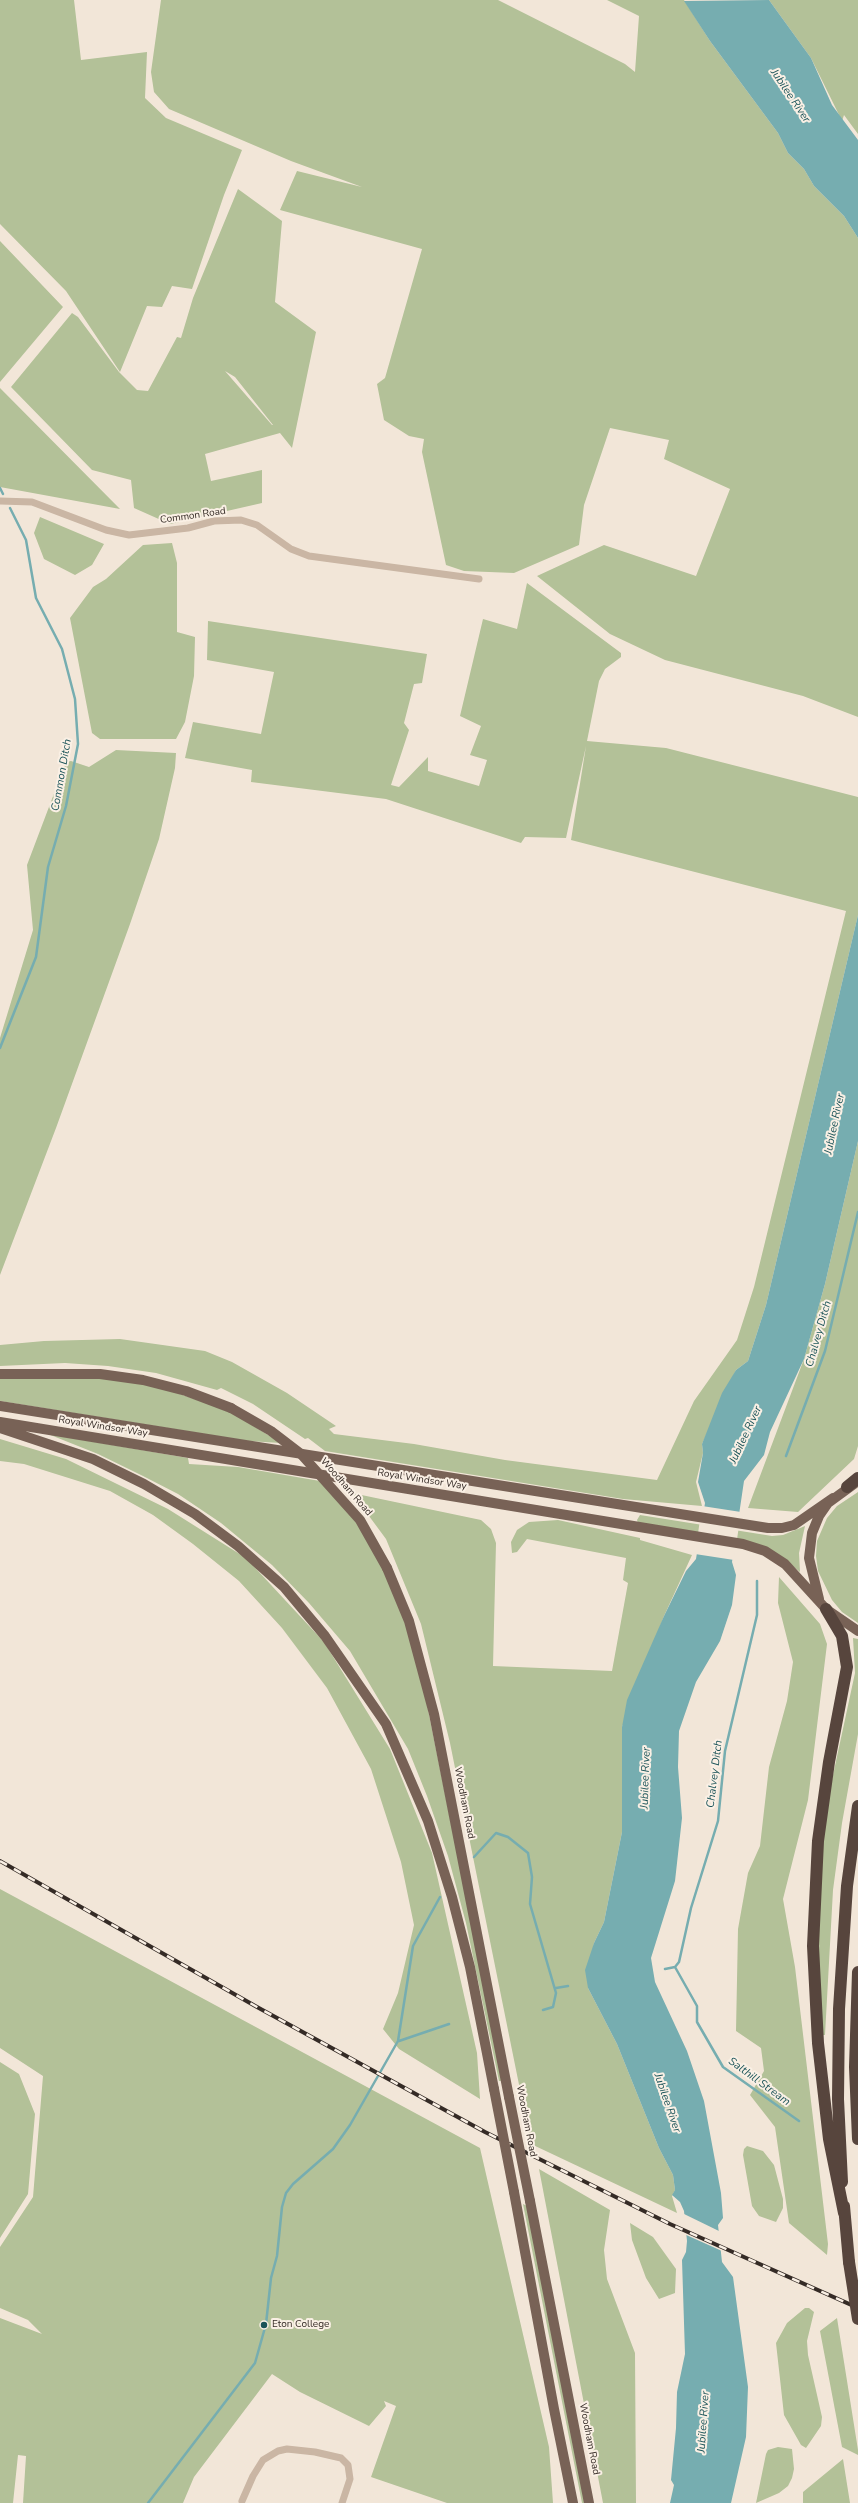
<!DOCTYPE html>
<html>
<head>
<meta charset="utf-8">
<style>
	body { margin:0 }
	canvas { display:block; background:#f2e6d8 }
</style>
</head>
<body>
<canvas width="858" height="2503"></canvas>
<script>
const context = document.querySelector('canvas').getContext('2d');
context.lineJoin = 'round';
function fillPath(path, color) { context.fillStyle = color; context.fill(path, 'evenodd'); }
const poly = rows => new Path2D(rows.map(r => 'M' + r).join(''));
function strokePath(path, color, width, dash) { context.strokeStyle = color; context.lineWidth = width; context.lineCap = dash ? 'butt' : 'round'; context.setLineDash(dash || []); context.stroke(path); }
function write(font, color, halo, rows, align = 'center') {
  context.font = font + ' "Nunito Sans",sans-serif'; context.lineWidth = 4; context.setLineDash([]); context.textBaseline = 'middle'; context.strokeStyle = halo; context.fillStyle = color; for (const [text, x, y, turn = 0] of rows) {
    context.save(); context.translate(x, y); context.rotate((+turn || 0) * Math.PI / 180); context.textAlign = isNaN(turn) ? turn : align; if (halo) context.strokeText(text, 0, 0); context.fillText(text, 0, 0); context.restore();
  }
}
const green = poly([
	[0,0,74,0,81,60,147,52,145,98,166,118,242,150,224,195,192,289,172,286,162,307,147,306,120,372,66,291,0,224],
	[161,0,498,0,625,64,635,72,639,16,607,0,684,0,710,41,778,133,788,153,804,169,814,186,844,216,858,238,858,717,803,696,665,660,610,634,537,576,604,545,696,576,730,489,664,459,669,440,610,428,584,505,579,545,514,573,464,571,446,565,422,452,424,439,409,436,384,420,377,384,385,378,422,249,280,210,297,171,362,187,291,161,169,109,154,92,151,72],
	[769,0,858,0,858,134,844,115,842,121,811,58],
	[238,189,282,221,275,302,316,332,292,448,280,433,205,454,211,481,262,470,262,503,170,524,134,508,131,480,92,470,11,387,72,313,78,317,119,372,137,390,148,391,177,337,181,338,193,298],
	[225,371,235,377,273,425,272,425],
	[0,241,63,307,0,382],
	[0,388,120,509,0,487],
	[40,517,104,544,92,565,75,575,44,559,34,533],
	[172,543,177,563,177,632,195,637,194,676,185,722,176,739,100,739,92,733,70,618,93,587,106,579,143,545],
	[527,583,621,653,621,657,605,669,599,681,587,741,666,748,858,797,858,915,766,1305,748,1361,736,1370,702,1444,703,1453,696,1482,702,1506,623,1499,325,1451,308,1438,305,1439,253,1404,221,1388,217,1390,156,1373,108,1366,65,1363,0,1366,0,1345,44,1341,120,1339,205,1351,232,1362,287,1393,336,1426,329,1429,334,1434,414,1444,505,1460,657,1480,694,1401,737,1340,754,1287,846,911,571,840,586,746,566,838,525,837,521,843,386,799,251,782,252,770,185,758,193,722,261,734,274,672,207,660,208,621,427,654,422,683,414,684,404,723,409,730,391,785,399,787,428,757,428,771,479,786,487,760,470,755,481,726,460,716,483,619,517,629],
	[116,750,176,753,175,768,159,839,130,924,56,1128,0,1275,0,1038,33,930,27,865,66,762,71,761,89,767],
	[858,1141,858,1446,854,1459,798,1512,748,1508,804,1359,825,1284],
	[81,1376,151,1384,229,1411,281,1443,248,1441,0,1401,0,1378],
	[48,1434,188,1458,189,1464,238,1467,320,1481,358,1524,376,1552,407,1625,422,1680,503,2081,499,2081,466,1923,448,1856,427,1796,408,1749,350,1651,309,1603,272,1565,221,1523,178,1494,143,1476,98,1454],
	[0,1439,66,1459,168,1509,246,1558,324,1642,390,1749,432,1853,477,2053,480,2099,399,2049,383,2029,398,1993,414,1925,401,1862,371,1769,327,1688,282,1628,239,1581,193,1544,153,1515,110,1491,24,1464,0,1461],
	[858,1492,858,1623,842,1612,832,1600,818,1571,816,1556,817,1541,827,1518,837,1506],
	[352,1493,481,1520,491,1529,496,1543,493,1666,612,1671,628,1583,623,1580,626,1558,527,1539,517,1552,512,1553,511,1542,517,1530,529,1522,558,1520,640,1538,640,1540,692,1555,664,1616,622,1727,622,1832,604,1922,594,1943,588,1988,617,2044,659,2148,673,2175,675,2190,672,2196,677,2213,531,2144,450,1743,421,1624,386,1539],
	[640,1515,772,1536,783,1535,805,1526,799,1553,800,1572,778,1554,638,1523,637,1520],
	[779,1577,820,1624,827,1644,808,1800,783,1899,795,1967,828,2244,827,2255,789,2223,775,2127,750,2095,764,2071,761,2048,736,2031,738,1929,748,1873,760,1846,769,1767,787,1701,793,1662,778,1603],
	[853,1638,858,1639,858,1734,842,1823,833,1890,825,2035,823,2035,817,1959,821,1857,830,1789,855,1673],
	[0,1889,480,2148,549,2447,553,2503,447,2503,371,2477,396,2406,384,2401,386,2406,369,2426,300,2392,272,2374,194,2477,183,2503,23,2503,26,2456,18,2455,13,2503,0,2503,0,2318,42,2334,28,2320,0,2308,0,2247,33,2197,43,2076,0,2048],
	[0,2062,19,2074,35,2114,28,2194,0,2238],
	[747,2146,763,2151,774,2165,783,2199,783,2208,776,2222,759,2216,752,2206,743,2155,744,2149],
	[539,2169,610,2210,604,2250,607,2279,635,2353,636,2503,603,2503],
	[523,2204,527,2206,586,2503,582,2503],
	[630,2223,653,2237,676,2269,675,2293,659,2299,646,2278,632,2240],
	[805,2308,809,2308,814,2312,807,2341,808,2355,822,2417,821,2426,806,2448,801,2445,784,2415,776,2343,787,2323],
	[837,2318,858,2450,858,2455,842,2447,820,2331],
	[778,2447,792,2449,794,2469,792,2478,788,2486,779,2493,756,2503,766,2454,768,2450],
	[843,2459,850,2503,803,2503,803,2492]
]);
const water = poly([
	[769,0,811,58,832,105,858,140,858,238,844,216,814,186,804,169,788,153,778,133,710,41,684,1],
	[858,915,858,1141,825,1284,804,1359,770,1432,764,1455,744,1481,732,1562,736,1575,732,1605,720,1641,696,1682,679,1731,678,1767,682,1818,675,1881,651,1958,655,1982,687,2051,704,2101,721,2193,723,2218,718,2225,722,2262,733,2277,748,2387,746,2437,731,2503,670,2503,674,2485,671,2480,676,2428,677,2392,685,2354,682,2260,686,2252,687,2241,684,2211,680,2202,672,2195,675,2190,673,2175,659,2148,617,2044,588,1988,585,1970,594,1943,604,1922,622,1832,622,1727,627,1700,664,1616,686,1571,696,1559,705,1503,698,1482,703,1453,702,1444,722,1393,736,1370,748,1361,766,1305]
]);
const pier = poly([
	[702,1506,741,1512,734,1560,695,1554],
	[682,2213,721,2232,722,2251,684,2234]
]);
const stream = poly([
	[0,488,3,494],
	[0,1048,36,957,48,867,66,806,78,744,75,699,62,649,36,598,26,540,10,508],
	[786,1456,825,1351,858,1212],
	[474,1857,496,1833,508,1837,528,1853,532,1877,530,1904,556,1993,553,2007,543,2010],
	[675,1967,679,1962,691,1908,718,1821,725,1751,757,1615,757,1581],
	[675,1967,697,2006,697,2022,723,2067,799,2121],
	[665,1969,675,1967],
	[556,1988,568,1986],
	[399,2041,449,2024],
	[148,2503,255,2363,266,2324,271,2278,277,2256,282,2207,286,2193,293,2184,333,2149,350,2125,398,2041,413,1946,440,1897]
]);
const street = poly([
	[0,501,32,502,106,530,129,535,188,528,214,521,241,520,257,525,291,549,309,556,479,579],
	[242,2501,253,2476,263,2460,278,2451,287,2449,315,2452,341,2458,348,2465,350,2479,342,2503]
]);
const primary = poly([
	[0,1374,100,1374,143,1380,186,1391,231,1408],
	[0,1406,768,1528,782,1528,794,1525,833,1498],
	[0,1422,743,1544,765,1551,785,1564,826,1609,858,1631],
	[0,1428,93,1459,144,1484,195,1514,238,1546,284,1587,325,1636,386,1724,428,1821,452,1897,470,1967,494,2089],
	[387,1568,409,1621,434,1714,509,2097],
	[819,1599,809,1558,812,1533,819,1516,828,1503,854,1484],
	[514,2192,554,2409,573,2503],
	[530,2201,589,2503]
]);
const highway = poly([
	[847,1487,858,1478],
	[826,1609,842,1636,847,1667,829,1762,818,1841,813,1946,818,2043,829,2139,844,2213],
	[858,1972,855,2067,858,2139],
	[842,2182,838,2099,839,2009,847,1886,858,1806],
	[844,2206,849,2262]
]);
const rail = poly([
	[0,1861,257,2007,485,2132,670,2224,858,2308]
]);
const primaryBridge = poly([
	[231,1408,271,1431,301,1454,360,1520,387,1568],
	[494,2089,514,2192],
	[509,2097,530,2201]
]);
const highwayBridge = poly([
	[849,2262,858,2319]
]);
const markers = [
	[264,2325,4,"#1a5358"]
];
const streetNames = [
	["Common Road",193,516,-8],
	["Royal Windsor Way",103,1427,9],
	["Royal Windsor Way",422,1480,9],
	["Woodham Road",346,1487,49],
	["Woodham Road",464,1803,79],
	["Woodham Road",526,2121,79],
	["Woodham Road",589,2439,79]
];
const poiNames = [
	["Eton College",272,2325]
];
const waterNames = [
	["Jubilee River",790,96,56],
	["Common Ditch",62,775,-80],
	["Jubilee River",835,1124,-78],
	["Chalvey Ditch",819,1334,-74],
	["Jubilee River",746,1435,-65],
	["Chalvey Ditch",715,1774,-83],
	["Jubilee River",646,1778,-88],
	["Salthill Stream",759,2082,36],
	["Jubilee River",667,2103,71],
	["Jubilee River",704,2422,-86]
];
fillPath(green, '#b3c198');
fillPath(water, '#76adb0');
fillPath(pier, '#f2e6d8');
strokePath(stream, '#76adb0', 2.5);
strokePath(street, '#cab6a4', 7);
strokePath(primary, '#786256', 10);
strokePath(highway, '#57453d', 12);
strokePath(rail, '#352b26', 4);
strokePath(rail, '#faf0e5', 2.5, [8]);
strokePath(primaryBridge, '#786256', 10);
strokePath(highwayBridge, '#57453d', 12);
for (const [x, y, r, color] of markers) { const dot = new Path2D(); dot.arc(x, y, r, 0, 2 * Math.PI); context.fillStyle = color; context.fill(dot); strokePath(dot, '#faf0e5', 1.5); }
write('10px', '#352b26', '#faf0e5', streetNames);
write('10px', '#352b26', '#faf0e5', poiNames, 'left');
write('italic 11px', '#1a5358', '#faf0e5', waterNames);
</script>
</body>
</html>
